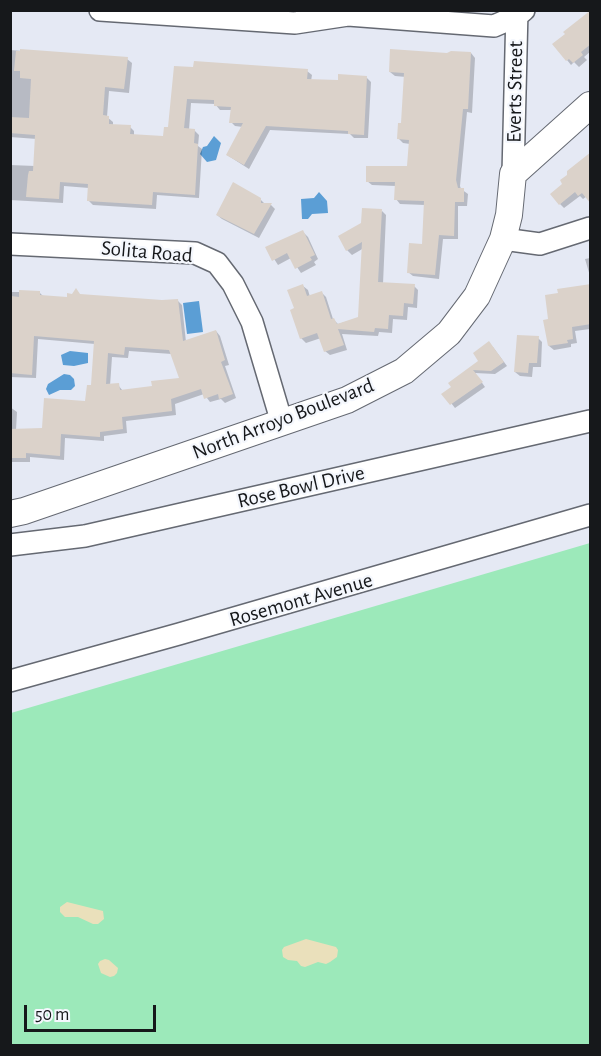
<!DOCTYPE html>
<html>
<head>
<meta charset="utf-8">
<style>
	body { margin:0 }
	#map { position:relative; width:601px; height:1056px; overflow:hidden; background:#e5e9f4; font-family:"Alegreya Sans",sans-serif }
	canvas { display:block }
	.frame { position:absolute; inset:0; border:12px solid #16181b; pointer-events:none }
	.scale { position:absolute; left:24px; top:1005px; width:132px; height:27px; box-sizing:border-box; border:3px solid #16181b; border-top:0; padding-left:8px; font-size:18px; line-height:21px; white-space:nowrap; color:#16181b; -webkit-text-stroke:4px #f4f7fd; paint-order:stroke }
</style>
</head>
<body>
<div id="map">
<canvas width="601" height="1056"></canvas>
<div class="frame"></div>
<div class="scale">50 m</div>
</div>
<script>
const context = document.querySelector('canvas').getContext('2d');
context.lineJoin = 'round';
function fillPath(path, color) { context.fillStyle = color; context.fill(path, 'evenodd'); }
const poly = rows => new Path2D(rows.map(r => 'M' + r).join(''));
function strokePath(path, color, width, dash) { context.strokeStyle = color; context.lineWidth = width; context.lineCap = dash ? 'butt' : 'round'; context.setLineDash(dash || []); context.stroke(path); }
function write(font, color, halo, rows, align = 'center') {
  context.font = font + ' "Alegreya Sans",sans-serif'; context.lineWidth = 4.5; context.setLineDash([]); context.textBaseline = 'middle'; context.strokeStyle = halo; context.fillStyle = color; for (const [text, x, y, turn = 0] of rows) {
    context.save(); context.translate(x, y); context.rotate((+turn || 0) * Math.PI / 180); context.textAlign = isNaN(turn) ? turn : align; if (halo) context.strokeText(text, 0, 0); context.fillText(text, 0, 0); context.restore();
  }
}
const green = poly([
	[590,543,590,1045,11,1046,11,713]
]);
const sand = poly([
	[67,902,103,911,104,919,98,924,93,924,78,917,65,917,60,912,60,907],
	[306,939,336,947,338,950,337,957,330,962,326,964,318,962,305,967,301,966,297,961,288,960,283,957,282,950,284,947],
	[105,959,109,960,118,968,117,973,114,976,110,977,101,973,98,964,100,961]
]);
const water = poly([
	[214,136,221,143,216,160,207,162,200,154,203,147,207,146],
	[319,192,327,201,328,213,312,214,308,219,302,219,301,199,314,198],
	[199,301,203,332,187,334,183,303],
	[70,351,88,353,88,363,74,366,63,365,61,355],
	[64,374,70,375,74,379,75,386,71,390,60,390,49,395,46,389,48,384]
]);
const shadow = poly([
	[590,15,590,52,584,57,587,60,579,67,574,62,571,65,567,60],
	[10,50,127,59,132,63,129,93,109,91,107,117,113,122,113,126,130,127,134,131,134,136,165,138,170,129,176,67,307,71,312,75,311,81,339,82,366,77,371,82,368,138,354,138,350,134,270,130,249,169,227,155,243,127,235,126,231,122,232,110,220,110,215,104,191,103,189,130,194,130,199,135,198,146,202,149,199,198,157,195,156,209,93,205,88,200,89,188,64,186,63,203,10,200,10,165,35,166,37,139,10,137],
	[471,53,475,58,472,113,467,112,460,186,461,189,468,194,467,206,458,206,458,239,443,239,439,279,413,276,408,272,424,246,425,205,400,204,396,199,396,186,372,185,367,181,408,168,410,144,403,143,399,139,402,124,406,77,395,76,390,72,448,54],
	[568,176,587,196,583,199,580,196,564,208,560,204],
	[260,199,265,204,271,205,275,209,259,238,222,219,217,215],
	[382,211,386,215,383,284,414,286,418,290,417,308,408,307,407,320,393,319,392,333,379,332,378,336,342,334,347,350,330,355,325,351,321,338,306,343,301,338,296,309,303,286,308,290,310,297,322,293,326,297,333,319,338,324,359,318,364,248,352,255,347,250],
	[303,232,308,237,318,259,314,262,316,265,301,273,291,258,278,265,267,248],
	[590,258,590,276,585,259],
	[590,286,590,329,575,331,577,343,571,344,571,347,554,350,549,346,550,321],
	[10,292,39,292,44,297,69,298,81,296,162,302,177,300,182,305,186,342,216,331,220,336,229,365,225,366,236,398,225,403,221,399,210,402,204,394,175,404,176,415,126,421,127,433,104,436,104,441,65,438,64,460,30,457,30,462,10,462,10,407,17,412,16,430,43,429,87,403,93,387,95,344,38,339,36,378,10,377],
	[129,351,172,354,181,379,153,387,123,391,118,385,110,386,112,357,128,358],
	[538,338,542,342,541,367,533,367,532,377,520,376,515,372],
	[493,347,507,366,495,374,475,373,485,387,455,408,444,394,481,361]
]);
const building = poly([
	[591,10,591,44,581,52,583,55,573,63,569,59,566,61,552,44,565,34,563,32],
	[20,49,128,57,124,89,105,87,103,115,109,116,109,124,131,125,130,134,163,136,164,127,168,127,174,66,193,67,194,61,308,69,307,79,338,80,338,74,367,76,364,135,348,134,348,131,266,126,244,165,226,155,243,123,229,123,231,107,214,106,214,100,187,99,184,128,195,129,194,143,198,144,195,195,153,192,152,205,87,201,88,184,60,182,59,199,26,197,28,175,29,171,33,171,35,135,10,133,10,117,29,118,31,79,20,78,20,71,14,71,16,51,20,51],
	[390,49,447,53,451,51,471,52,468,109,463,109,456,180,458,188,464,188,464,202,455,202,454,236,439,235,435,275,407,273,409,243,422,244,424,201,394,200,395,182,366,182,366,166,407,166,409,140,397,139,398,123,401,123,404,73,389,72],
	[591,152,591,204,582,193,578,196,575,192,559,205,550,194,562,184,560,180,567,175,567,171],
	[233,182,261,198,261,203,272,203,254,234,216,215],
	[362,208,382,209,378,282,415,284,413,304,404,303,403,316,389,315,388,329,375,328,374,332,338,329,344,345,324,352,317,333,300,339,290,310,294,308,287,290,303,284,307,296,322,291,331,319,334,318,337,324,358,317,362,242,346,251,338,236,361,223],
	[303,230,315,255,310,257,312,260,295,269,287,253,272,261,265,247],
	[591,284,591,324,572,327,573,339,567,340,568,343,548,346,543,320,548,319,545,295,558,293,557,289],
	[76,288,80,294,162,300,178,299,183,341,216,330,225,360,221,362,233,394,219,399,218,394,204,399,201,389,171,399,172,411,122,417,123,429,100,432,100,437,61,434,60,456,26,453,26,458,10,458,10,429,42,428,44,398,85,401,87,385,91,385,94,341,34,336,32,375,10,373,11,296,19,297,19,290,40,291,40,295,67,297,67,293,72,294],
	[125,347,169,350,179,378,151,381,152,386,120,390,119,383,106,384,108,353,124,355],
	[517,335,539,336,537,363,529,363,528,373,514,372],
	[489,341,504,362,491,371,473,370,483,382,450,405,441,394,451,387,448,383,478,361,473,353]
]);
const minor = poly([
	[100,10,295,23,348,15,494,26,517,16,524,10],
	[513,174,517,10],
	[503,239,540,244,590,228],
	[10,244,195,253,217,263,233,284,252,322,282,423],
	[10,545,85,536,590,421],
	[10,681,179,634,590,515]
]);
const tertiary = poly([
	[10,514,24,511,347,400,404,371,449,333,477,296,503,239,509,215,513,174,590,105]
]);
const streetNames = [
	["Everts Street",515,92,-89],
	["Solita Road",147,252,5],
	["North Arroyo Boulevard",283,419,-21],
	["Rose Bowl Drive",301,487,-13],
	["Rosemont Avenue",301,600,-16]
];
fillPath(green, '#9ce9ba');
fillPath(sand, '#eae0bb');
fillPath(water, '#5b9ed5');
fillPath(shadow, '#0003');
fillPath(building, '#dbd2ca');
strokePath(minor, '#656972', 24);
strokePath(tertiary, '#656972', 28);
strokePath(minor, '#fff', 21);
strokePath(tertiary, '#fff', 26);
write('21px', '#16181b', '#f4f7fd', streetNames);
</script>
</body>
</html>
